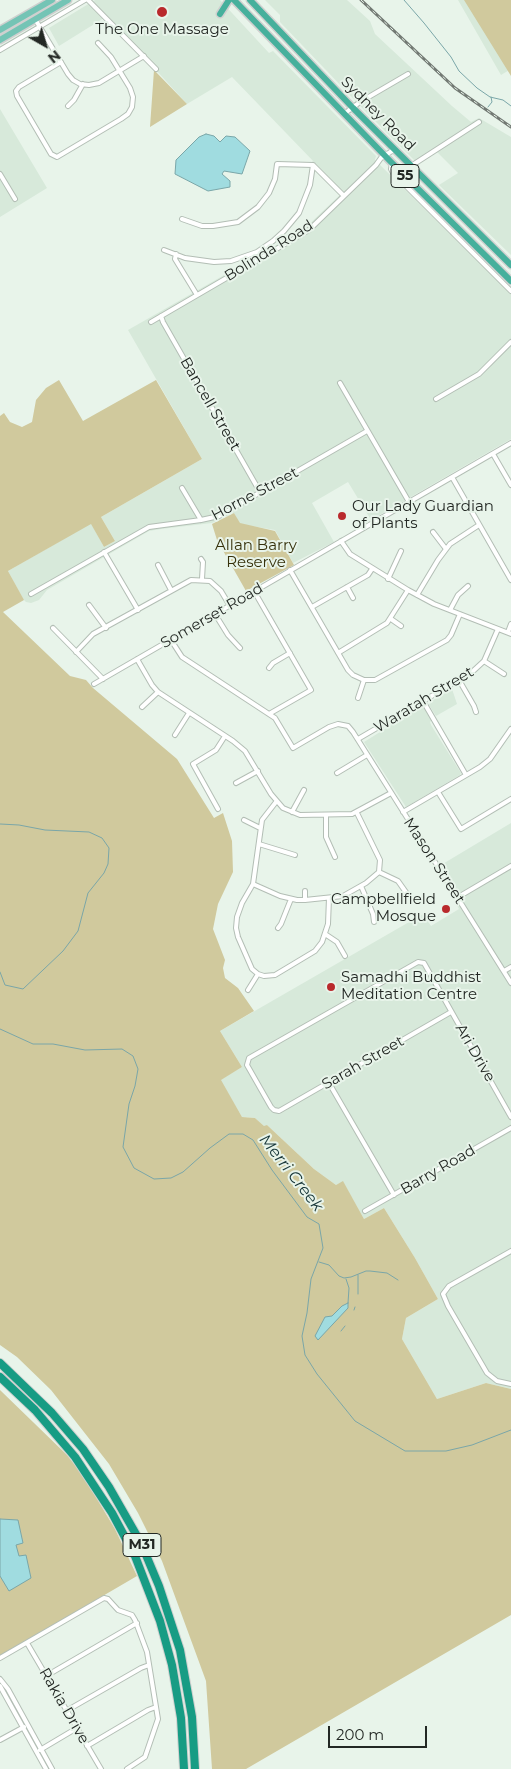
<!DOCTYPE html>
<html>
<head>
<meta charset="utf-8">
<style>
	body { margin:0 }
	#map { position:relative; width:511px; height:1769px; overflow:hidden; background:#e8f4ea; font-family:Montserrat,sans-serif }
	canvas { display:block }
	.north { position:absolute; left:20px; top:20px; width:50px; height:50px; -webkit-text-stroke:4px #e8f4ea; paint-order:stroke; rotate:142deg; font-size:14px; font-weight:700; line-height:20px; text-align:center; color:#232824 }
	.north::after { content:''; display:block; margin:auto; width:18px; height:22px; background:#232824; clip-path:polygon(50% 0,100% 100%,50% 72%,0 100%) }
	.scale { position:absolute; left:328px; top:1726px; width:99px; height:22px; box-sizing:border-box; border:2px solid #232824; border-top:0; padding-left:6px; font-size:15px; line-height:18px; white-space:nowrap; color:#232824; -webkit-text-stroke:4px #e8f4ea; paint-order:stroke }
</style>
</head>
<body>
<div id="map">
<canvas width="511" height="1769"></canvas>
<div class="north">N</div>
<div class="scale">200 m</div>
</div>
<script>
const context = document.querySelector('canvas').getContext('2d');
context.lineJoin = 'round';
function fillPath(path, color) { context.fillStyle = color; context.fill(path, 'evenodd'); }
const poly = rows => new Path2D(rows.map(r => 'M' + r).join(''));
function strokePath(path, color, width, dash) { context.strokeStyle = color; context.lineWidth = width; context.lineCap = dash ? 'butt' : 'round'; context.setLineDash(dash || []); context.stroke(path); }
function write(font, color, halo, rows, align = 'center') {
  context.font = font + ' Montserrat,sans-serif'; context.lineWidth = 4; context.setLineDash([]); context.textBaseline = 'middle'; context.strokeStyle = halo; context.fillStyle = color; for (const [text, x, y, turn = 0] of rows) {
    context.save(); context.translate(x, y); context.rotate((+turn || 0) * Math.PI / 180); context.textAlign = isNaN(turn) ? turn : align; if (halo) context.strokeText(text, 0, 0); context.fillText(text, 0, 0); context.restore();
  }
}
const built = poly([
	[95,0,220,0,269,53,273,51,376,156,375,160,511,294,511,439,371,520,348,482,312,503,334,542,293,563,275,530,239,524,234,513,212,523,161,529,149,531,47,590,39,600,31,603,26,602,23,599,8,571,91,523,104,547,115,541,101,517,202,459,128,330,303,230,343,192,232,77,187,104,93,1],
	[265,0,347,0,370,21,375,34,452,106,471,122,479,118,511,137,511,255,439,185,458,173,437,152,418,164,367,113,280,22,280,15],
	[458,0,511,0,511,69,501,75],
	[90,3,104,18,59,46,49,28],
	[0,109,47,188,0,217],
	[452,689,457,704,436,716,429,705,430,702],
	[421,705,424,707,432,720,430,722,431,725,461,773,460,775,406,807,364,742,401,719,404,720,403,716],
	[511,823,511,1389,486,1383,437,1399,402,1339,406,1318,438,1299,415,1258,384,1208,364,1219,343,1182,336,1185,314,1169,267,1125,265,1127,255,1118,242,1117,220,1080,242,1067,220,1031,423,914,431,926,459,909,448,890,454,886,441,865]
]);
const green = poly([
	[464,0,511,0,511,76],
	[154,70,187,104,150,127],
	[59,380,83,421,156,380,202,459,101,517,115,541,104,547,91,524,8,571,24,600,3,612,70,676,86,680,93,688,177,759,214,818,223,813,232,841,233,872,218,904,213,929,225,960,223,968,225,978,238,988,254,1011,220,1031,242,1067,221,1080,242,1117,255,1118,264,1126,267,1125,314,1169,336,1185,343,1181,364,1219,384,1208,415,1258,438,1299,406,1318,402,1339,437,1399,486,1383,511,1389,511,1615,246,1769,212,1769,206,1681,162,1561,138,1513,109,1464,51,1390,17,1357,0,1345,0,416,4,413,10,422,22,427,32,422,36,400,46,388],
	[234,513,240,523,275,531,294,565,246,591,217,540,212,524],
	[0,1390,67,1455,82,1474,115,1529,137,1576,0,1656]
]);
const water = poly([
	[206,134,214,136,220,142,226,136,235,137,250,151,242,174,224,171,222,174,230,181,230,187,208,191,175,174,176,160,199,137,206,134],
	[348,1303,348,1308,318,1340,315,1336,325,1317,332,1316,342,1306,348,1303],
	[0,1519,18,1520,23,1543,16,1545,19,1556,26,1555,31,1578,9,1591,0,1576,0,1519]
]);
const stream = poly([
	[404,0,424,23,451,57,459,71,477,88,490,97,503,100,511,106],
	[488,107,492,102,491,97],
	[0,824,19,825,45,830,89,832,102,838,109,848,108,864,104,873,88,893,78,931,63,951,23,989,5,985,0,972],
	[0,1029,33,1044,53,1044,85,1050,122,1049,133,1056,138,1069,135,1086,129,1104,123,1147,134,1168,154,1179,171,1178,183,1172,210,1148,229,1134,243,1134,253,1140,272,1170,307,1217,319,1224,323,1248,311,1279,307,1313,302,1336,305,1355,317,1374,355,1421,405,1451,446,1451,472,1445,511,1430],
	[319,1262,329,1265,339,1276,344,1278,351,1277,366,1271,370,1271,387,1273,398,1280],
	[346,1279,349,1288,348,1303],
	[358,1294,358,1275],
	[354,1310,355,1307],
	[341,1331,345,1326]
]);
const minor = poly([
	[88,0,156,69],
	[35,19,68,74,73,80,80,84,89,85,99,83,144,56],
	[0,50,85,0],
	[61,62,19,87,16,91,17,96,51,154,57,157,121,119,128,114,132,107,133,97,130,88,111,57,98,43],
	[68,106,74,100,83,84],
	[344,114,360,102,408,74],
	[392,163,391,169,393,173,511,291],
	[313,165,344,196],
	[411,166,479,122],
	[0,174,15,199],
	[182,219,202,226,213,226,238,222,258,207,269,193,275,179,277,164,313,165],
	[164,250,185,258,214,262,231,261,257,252,273,241,284,231,299,213,310,185,313,165],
	[176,254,175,259,197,295],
	[161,316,163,322,260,492],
	[151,322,309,230,376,165,381,158,395,149],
	[340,383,409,502],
	[436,399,479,374,511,342],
	[493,454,511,485],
	[452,477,511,580],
	[182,488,201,520],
	[433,532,446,549],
	[341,541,350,554,408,590,434,604,511,634],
	[104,552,138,610],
	[201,559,203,562,202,579],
	[158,565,171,590],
	[290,570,348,670,353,675,364,680,375,680,447,640,451,635,460,614],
	[388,579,401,551],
	[347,587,353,598],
	[254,591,311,690,269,714],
	[31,594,149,527,201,520,219,516,367,431],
	[417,595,438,560,450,544,479,525],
	[89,605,106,628],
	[312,607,368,575,372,569],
	[450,610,458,595,468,586],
	[215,614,228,635,240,648],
	[391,619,401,626],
	[53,628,103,679],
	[508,632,511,624],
	[171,640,182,657,275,718,293,748,329,727,338,724,348,726,353,732,452,889,460,896,459,900,511,983],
	[76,652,93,634,191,580,210,581,221,591,230,606],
	[338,653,387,623,408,590],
	[137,659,152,685,158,692,233,741,245,751,271,794,283,808,300,815,352,814,391,793],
	[484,661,504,674],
	[269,668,273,663,290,653],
	[459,680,474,706,476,712],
	[94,684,511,443],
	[358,698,364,680],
	[423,701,466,775],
	[142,707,158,692],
	[175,735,189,713],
	[358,739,471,673,484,661,498,629],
	[337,773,367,755],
	[236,783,258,771],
	[438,792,461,829,511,799],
	[276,802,262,820,253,884,242,903,237,917,236,928,238,937,252,969,258,974,264,976,275,975,315,951,322,942,328,924,329,898],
	[218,809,193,764,216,750,225,736],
	[292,812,304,790],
	[403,812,480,767,490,759,511,729],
	[326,815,326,837,335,857],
	[244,820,260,828],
	[259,844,295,855],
	[379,872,398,881,410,898],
	[253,884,280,896,297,900,305,900,343,896,366,883,379,872,380,860,357,813],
	[361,886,373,914,374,922],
	[305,891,305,900],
	[460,896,511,866],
	[278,928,281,924,291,899],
	[325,934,337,942,345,956],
	[504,971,511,967],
	[248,990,258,974],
	[451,1012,279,1111,274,1110,271,1107,247,1065,249,1058,418,962,424,963,511,1117],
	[329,1083,394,1195],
	[365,1211,511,1128],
	[511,1251,449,1286,443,1294,448,1306,487,1373,497,1381,511,1384],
	[27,1643,101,1769],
	[0,1658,104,1598,108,1599,118,1610,132,1615,135,1620,147,1652,158,1719,145,1757,127,1769],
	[46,1676,137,1623],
	[0,1679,8,1689,52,1769],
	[0,1686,46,1769],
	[66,1711,141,1668,149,1665],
	[0,1740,24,1727],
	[87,1746,148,1710,156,1707],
	[40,1750,77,1728]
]);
const primary = poly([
	[0,30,52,0],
	[0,40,68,0]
]);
const trunk = poly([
	[234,0,391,162,511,281],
	[250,0,353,108,511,265],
	[220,14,229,0]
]);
const motorway = poly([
	[0,1363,52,1413,83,1449,109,1487,141,1543,159,1586,180,1650,192,1717,195,1769],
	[0,1377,35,1410,75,1457,112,1513,135,1556,160,1621,172,1665,181,1718,184,1769]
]);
const rail = poly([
	[361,0,455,88,511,127]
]);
const markers = [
	[162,12,6,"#b9292c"],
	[342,516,5,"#b9292c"],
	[446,909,5,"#b9292c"],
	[331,987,5,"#b9292c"]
];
const shields = [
	[405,176,28],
	[142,1545,38]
];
const shieldNames = [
	["55",405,176],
	["M31",142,1545]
];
const poiNames = [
	["The One Massage",162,30,"center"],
	["Our Lady Guardian",352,507],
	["of Plants",352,524],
	["Campbellfield",436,900,"right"],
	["Mosque",436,917,"right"],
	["Samadhi Buddhist",341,978],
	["Meditation Centre",341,995]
];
const streetNames = [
	["Sydney Road",378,114,45],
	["Bolinda Road",269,251,-32],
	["Bancell Street",210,404,60],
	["Horne Street",255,494,-28],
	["Somerset Road",212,616,-30],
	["Waratah Street",424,700,-31],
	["Mason Street",434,861,57],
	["Ari Drive",475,1053,60],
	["Sarah Street",363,1063,-30],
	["Barry Road",438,1170,-30],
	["Rakia Drive",64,1706,60]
];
const parkNames = [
	["Allan Barry",256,546],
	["Reserve",256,563]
];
const waterNames = [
	["Merri Creek",291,1173,52]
];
fillPath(built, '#d7e9da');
fillPath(green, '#d0c99d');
fillPath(water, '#a0dce0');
strokePath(water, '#7aa6a8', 1);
strokePath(stream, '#7aa6a8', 1);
strokePath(minor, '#b3beb5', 6);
strokePath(primary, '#cfd0cf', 9);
strokePath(trunk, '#cfd0cf', 9);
strokePath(motorway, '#cfd0cf', 10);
strokePath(minor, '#fff', 4);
strokePath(primary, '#74c4b5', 6);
strokePath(trunk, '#46b09c', 6);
strokePath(motorway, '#179c84', 8);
strokePath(rail, '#727973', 3);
strokePath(rail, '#e8f4ea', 1, [4]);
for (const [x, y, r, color] of markers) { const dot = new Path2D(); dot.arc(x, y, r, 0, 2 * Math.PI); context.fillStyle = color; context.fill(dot); strokePath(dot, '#e8f4ea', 2); }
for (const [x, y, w] of shields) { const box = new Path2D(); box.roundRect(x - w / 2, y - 11.5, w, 23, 4); context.fillStyle = '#e8f4ea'; context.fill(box); strokePath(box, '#232824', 1); }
write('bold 14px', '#232824', null, shieldNames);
write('15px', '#232824', '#e8f4ea', poiNames, 'left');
write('15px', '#232824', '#e8f4ea', streetNames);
write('15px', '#36310b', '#e8f4ea', parkNames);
write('italic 16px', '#153436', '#e8f4ea', waterNames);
</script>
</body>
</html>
